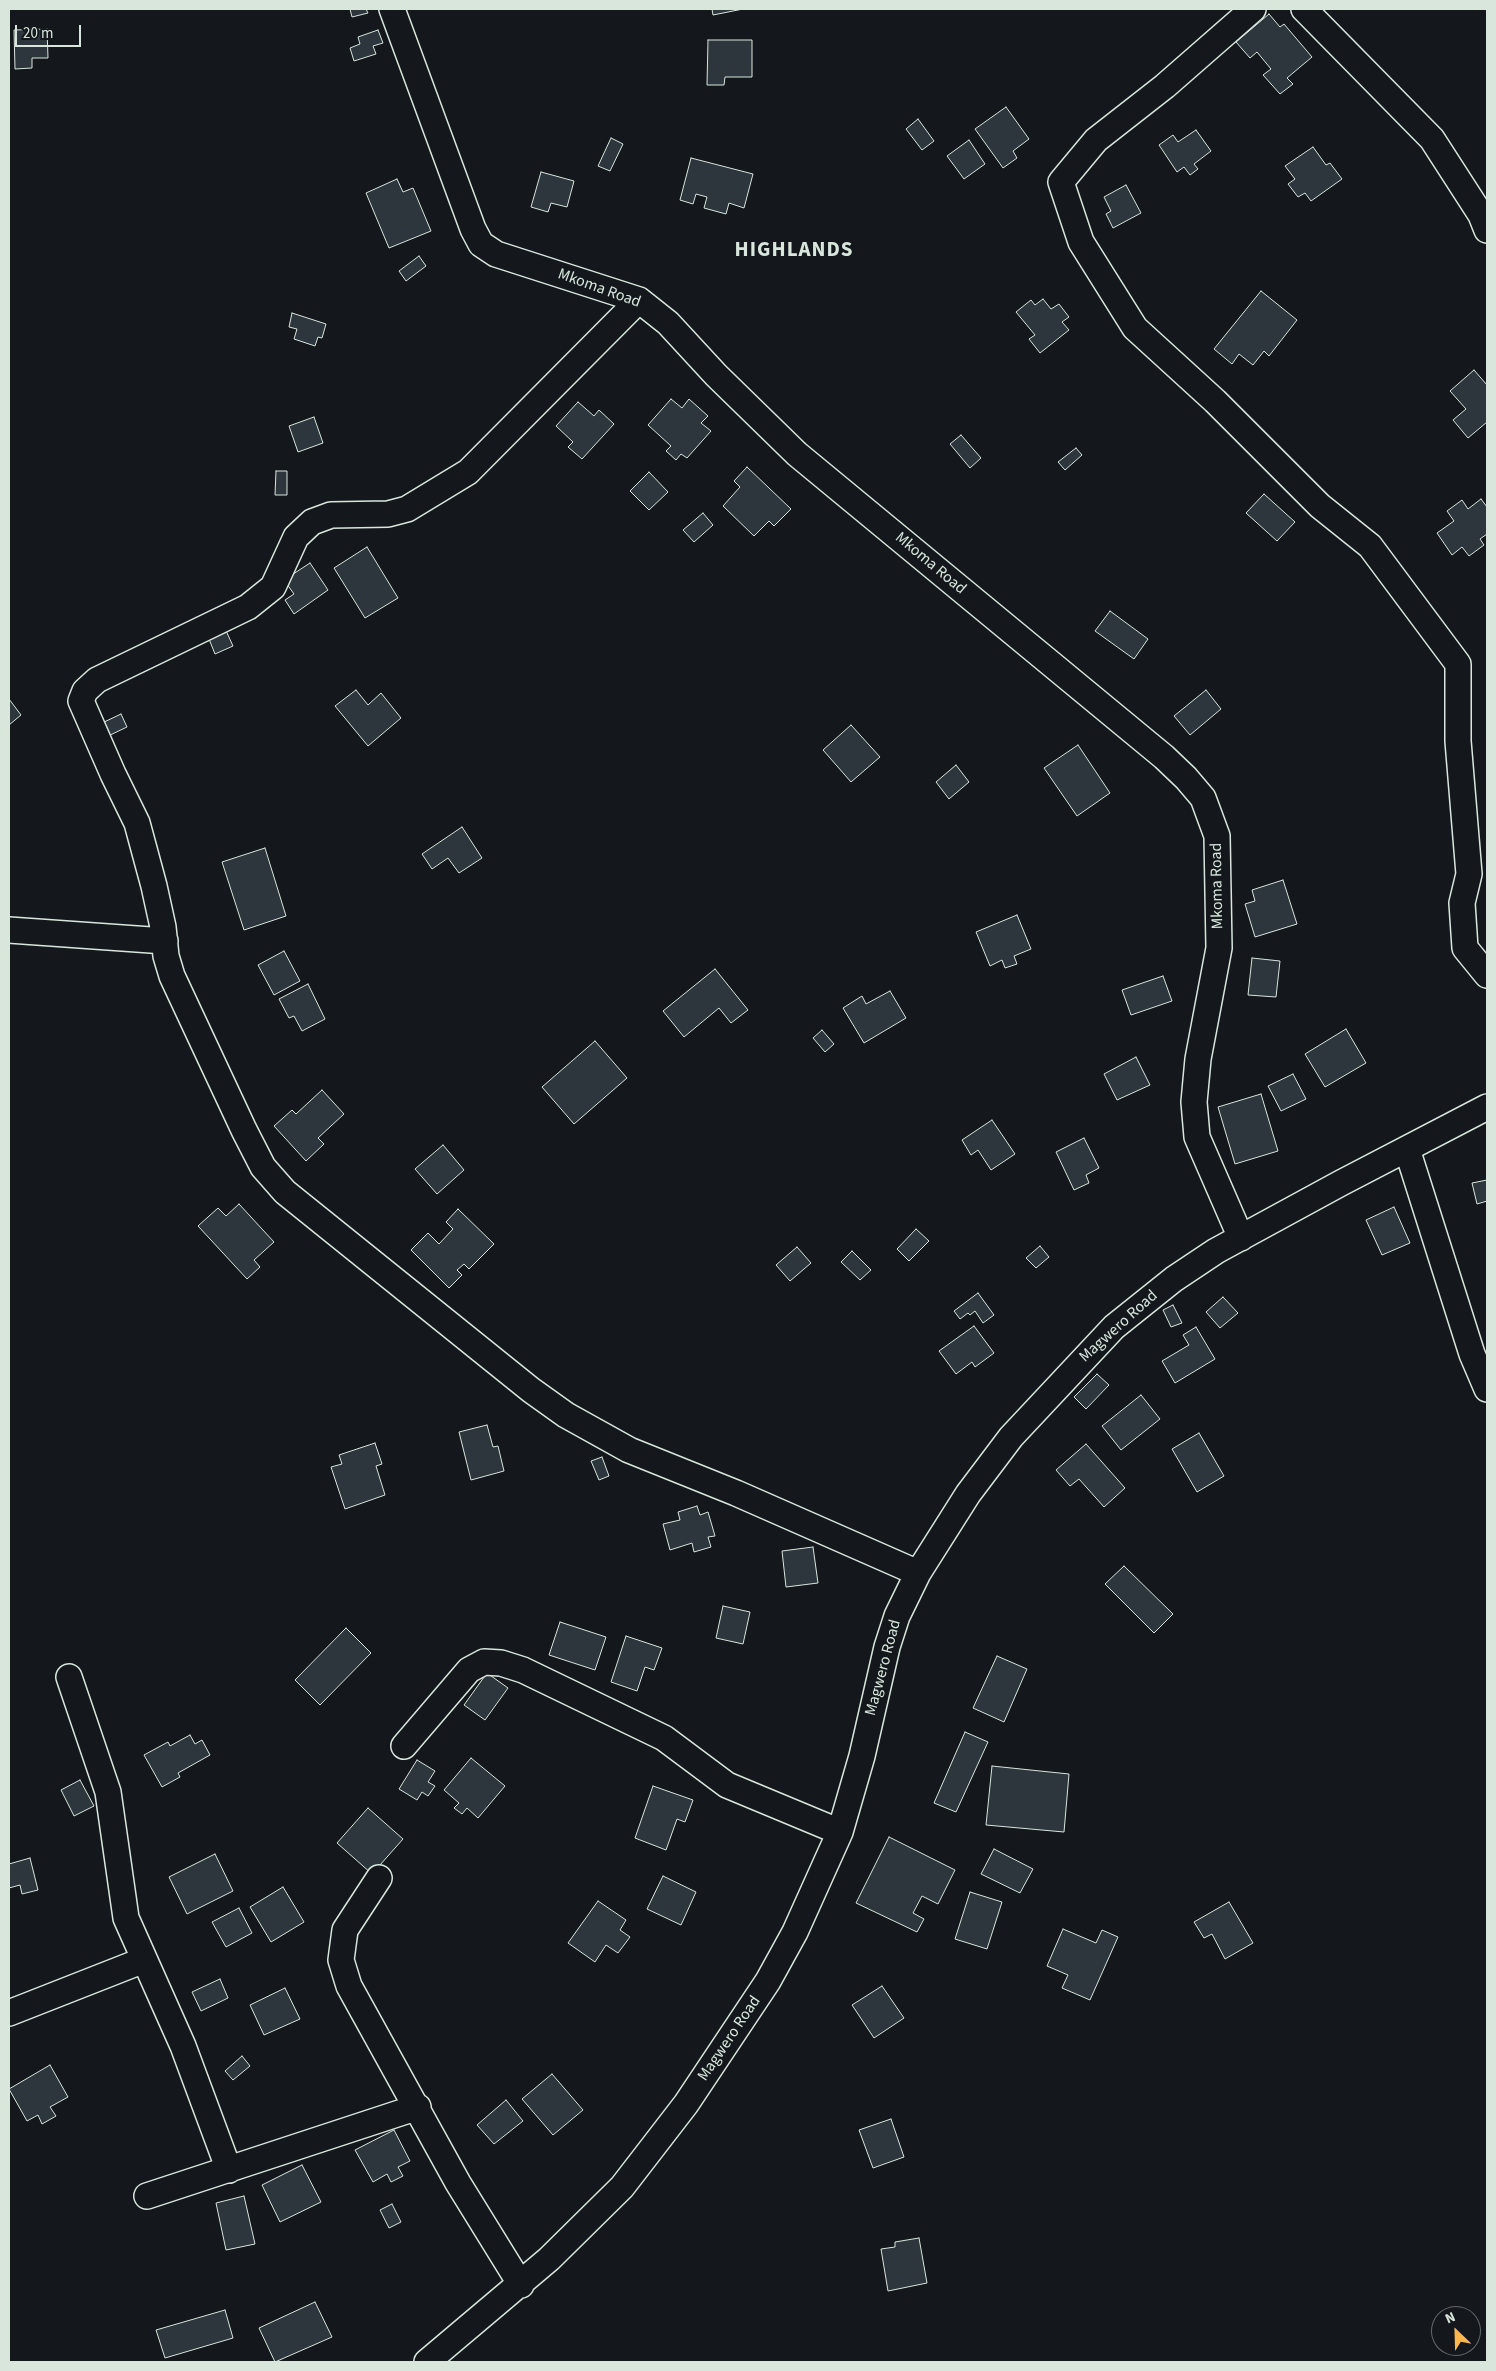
<!DOCTYPE html>
<html>
<head>
<meta charset="utf-8">
<style>
	body { margin:0 }
	#map { position:relative; width:1496px; height:2371px; overflow:hidden; background:#14181c; font-family:"Source Sans 3",sans-serif }
	canvas { display:block }
	.frame { position:absolute; inset:0; border:10px solid #d8e6dc; pointer-events:none }
	.north { position:absolute; left:1431px; top:2306px; width:50px; height:50px; box-sizing:border-box; background:#14181c; border:1px solid #626a69; border-radius:50%; rotate:336deg; font-size:14px; font-weight:700; line-height:20px; text-align:center; color:#d8e6dc }
	.north::after { content:''; display:block; margin:auto; width:18px; height:22px; background:#ffb74d; clip-path:polygon(50% 0,100% 100%,50% 72%,0 100%) }
	.scale { position:absolute; left:15px; top:25px; width:66px; height:22px; box-sizing:border-box; border:2px solid #d8e6dc; border-top:0; padding-left:6px; font-size:15px; line-height:18px; white-space:nowrap; color:#d8e6dc; -webkit-text-stroke:4px #14181c; paint-order:stroke }
</style>
</head>
<body>
<div id="map">
<canvas width="1496" height="2371"></canvas>
<div class="frame"></div>
<div class="north">N</div>
<div class="scale">20 m</div>
</div>
<script>
const context = document.querySelector('canvas').getContext('2d');
context.lineJoin = 'round';
function fillPath(path, color) { context.fillStyle = color; context.fill(path, 'evenodd'); }
const poly = rows => new Path2D(rows.map(r => 'M' + r).join(''));
function strokePath(path, color, width, dash) { context.strokeStyle = color; context.lineWidth = width; context.lineCap = dash ? 'butt' : 'round'; context.setLineDash(dash || []); context.stroke(path); }
function write(font, color, halo, rows, align = 'center') {
  context.font = font + ' "Source Sans 3",sans-serif'; context.lineWidth = 4; context.setLineDash([]); context.textBaseline = 'middle'; context.strokeStyle = halo; context.fillStyle = color; for (const [text, x, y, turn = 0] of rows) {
    context.save(); context.translate(x, y); context.rotate((+turn || 0) * Math.PI / 180); context.textAlign = isNaN(turn) ? turn : align; if (halo) context.strokeText(text, 0, 0); context.fillText(text, 0, 0); context.restore();
  }
}
const building = poly([
	[350,9,366,9,368,13,352,17,350,9],
	[712,9,743,9,713,15,712,9],
	[1269,14,1280,27,1284,24,1312,57,1287,78,1293,84,1280,94,1263,75,1271,69,1257,52,1250,58,1236,42,1269,14],
	[47,29,48,58,32,58,32,68,15,69,14,30,47,29],
	[378,30,383,43,373,46,376,54,354,61,350,48,360,44,358,37,378,30],
	[708,40,752,40,752,77,725,77,724,85,707,85,708,40],
	[1006,107,1029,139,1013,151,1017,158,1003,168,975,129,1006,107],
	[918,119,934,141,922,150,906,129,918,119],
	[1196,130,1211,151,1194,164,1198,169,1190,175,1184,167,1177,172,1159,145,1173,135,1178,142,1196,130],
	[611,138,623,144,610,171,598,166,611,138],
	[969,140,985,164,964,179,947,156,969,140],
	[1313,147,1326,165,1330,163,1342,179,1311,201,1305,193,1298,197,1288,184,1295,179,1285,166,1313,147],
	[691,158,753,174,744,208,729,203,726,214,704,208,707,197,696,194,693,204,680,200,691,158],
	[541,172,574,181,567,207,551,203,548,212,531,207,541,172],
	[397,179,403,192,413,188,431,231,389,248,366,193,397,179],
	[1126,185,1141,213,1113,228,1106,214,1111,211,1104,197,1126,185],
	[419,256,426,266,406,281,399,271,419,256],
	[1261,291,1297,320,1269,356,1264,351,1253,365,1239,354,1232,364,1214,349,1261,291],
	[1043,299,1051,309,1059,304,1069,317,1062,322,1069,330,1040,353,1029,339,1035,335,1016,312,1031,300,1035,305,1043,299],
	[292,313,326,324,322,338,318,337,315,346,294,339,297,329,289,327,292,313],
	[1474,370,1487,385,1487,422,1468,438,1453,420,1466,409,1450,391,1474,370],
	[671,399,682,408,689,399,708,416,701,423,711,431,687,458,681,454,676,460,666,451,671,446,648,425,671,399],
	[578,402,594,416,599,410,614,424,582,459,568,447,573,442,556,426,578,402],
	[314,417,323,443,298,452,289,426,314,417],
	[961,435,981,458,970,468,950,444,961,435],
	[1076,448,1082,455,1065,470,1058,462,1076,448],
	[747,467,791,509,774,526,769,521,754,536,723,506,740,487,734,481,747,467],
	[276,471,287,471,287,495,275,495,276,471],
	[649,472,668,492,649,510,630,491,649,472],
	[1264,494,1295,522,1277,541,1246,513,1264,494],
	[1481,499,1487,507,1487,534,1480,539,1484,545,1469,556,1462,547,1452,555,1437,533,1454,521,1447,511,1462,500,1468,509,1481,499],
	[703,513,713,525,694,542,683,530,703,513],
	[367,547,398,598,365,618,334,568,367,547],
	[310,563,328,590,294,614,285,600,294,594,284,580,310,563],
	[1110,611,1148,639,1134,659,1095,631,1110,611],
	[222,622,233,646,215,654,205,629,222,622],
	[356,690,368,705,381,693,401,718,368,746,335,706,356,690],
	[1206,690,1221,709,1190,735,1174,716,1206,690],
	[9,699,21,715,9,725,9,699],
	[121,714,127,727,106,737,100,724,121,714],
	[851,725,880,757,851,782,823,750,851,725],
	[1078,745,1110,793,1077,816,1044,768,1078,745],
	[956,765,969,782,949,799,936,782,956,765],
	[462,827,482,858,459,873,448,858,432,869,422,854,462,827],
	[265,848,286,916,244,930,222,862,265,848],
	[1283,880,1297,924,1255,937,1245,904,1255,901,1252,890,1283,880],
	[1017,915,1031,949,1014,956,1017,964,1005,968,1002,960,990,966,976,932,1017,915],
	[284,951,300,981,274,995,258,965,284,951],
	[1252,958,1280,961,1276,997,1248,995,1252,958],
	[715,969,748,1010,731,1023,719,1008,684,1037,663,1011,715,969],
	[1163,976,1172,1001,1131,1015,1122,990,1163,976],
	[308,984,325,1019,302,1031,294,1016,289,1018,279,999,308,984],
	[890,991,906,1018,864,1043,843,1008,862,996,866,1004,890,991],
	[1346,1029,1366,1063,1325,1087,1305,1054,1346,1029],
	[822,1030,834,1044,825,1052,813,1038,822,1030],
	[595,1041,627,1078,574,1124,542,1087,595,1041],
	[1136,1057,1150,1085,1117,1100,1104,1074,1136,1057],
	[1293,1074,1306,1099,1281,1111,1268,1086,1293,1074],
	[322,1090,344,1114,318,1138,324,1144,306,1161,274,1126,292,1110,296,1114,322,1090],
	[1261,1094,1278,1151,1235,1164,1218,1107,1261,1094],
	[992,1120,1015,1154,991,1170,978,1150,971,1155,962,1140,992,1120],
	[1084,1138,1099,1168,1086,1175,1089,1183,1074,1190,1056,1152,1084,1138],
	[443,1145,464,1170,437,1194,415,1169,443,1145],
	[1487,1180,1487,1201,1477,1204,1472,1183,1487,1180],
	[239,1204,274,1242,254,1260,260,1267,247,1279,198,1226,218,1208,226,1216,239,1204],
	[1394,1207,1410,1243,1382,1255,1366,1220,1394,1207],
	[458,1209,494,1244,469,1269,464,1264,457,1270,462,1275,449,1288,411,1250,428,1233,439,1244,453,1229,446,1222,458,1209],
	[916,1229,929,1241,909,1261,897,1249,916,1229],
	[1040,1246,1049,1257,1036,1268,1026,1258,1040,1246],
	[797,1247,811,1263,790,1281,776,1265,797,1247],
	[852,1251,871,1270,860,1280,841,1262,852,1251],
	[978,1293,994,1315,983,1323,975,1311,970,1315,968,1313,960,1319,954,1311,978,1293],
	[1223,1297,1238,1313,1220,1328,1206,1312,1223,1297],
	[1173,1305,1182,1323,1171,1327,1163,1310,1173,1305],
	[974,1326,994,1353,975,1367,972,1362,956,1374,939,1351,974,1326],
	[1196,1327,1215,1359,1175,1383,1162,1361,1189,1345,1183,1335,1196,1327],
	[1097,1374,1109,1385,1086,1409,1074,1397,1097,1374],
	[1141,1395,1160,1419,1121,1450,1102,1426,1141,1395],
	[487,1425,493,1447,498,1446,504,1471,471,1480,459,1432,487,1425],
	[1199,1433,1224,1476,1197,1492,1172,1449,1199,1433],
	[375,1443,382,1464,376,1466,385,1495,345,1509,331,1467,342,1464,339,1455,375,1443],
	[1086,1444,1125,1488,1104,1507,1079,1479,1070,1486,1056,1470,1086,1444],
	[602,1457,609,1476,599,1480,591,1461,602,1457],
	[697,1506,700,1515,708,1512,715,1536,708,1537,711,1547,694,1552,692,1543,670,1550,663,1524,680,1520,678,1512,697,1506],
	[813,1547,818,1583,786,1587,782,1551,813,1547],
	[1124,1566,1173,1614,1154,1633,1105,1584,1124,1566],
	[723,1606,750,1612,743,1644,716,1638,723,1606],
	[560,1622,606,1637,595,1670,549,1655,560,1622],
	[346,1628,371,1653,320,1705,295,1680,346,1628],
	[626,1636,662,1648,654,1670,645,1667,637,1691,611,1682,626,1636],
	[997,1656,1027,1669,1004,1722,973,1708,997,1656],
	[487,1673,508,1688,485,1720,464,1705,487,1673],
	[965,1732,988,1742,956,1812,934,1803,965,1732],
	[190,1735,195,1744,202,1740,210,1755,178,1773,180,1777,162,1787,144,1755,168,1742,170,1746,190,1735],
	[471,1758,505,1786,478,1818,467,1808,462,1814,454,1808,459,1803,444,1790,471,1758],
	[417,1760,435,1771,428,1782,435,1786,428,1796,422,1792,417,1800,399,1789,417,1760],
	[992,1766,1069,1774,1064,1832,986,1825,992,1766],
	[80,1780,94,1806,74,1816,61,1790,80,1780],
	[653,1786,693,1800,685,1822,677,1819,666,1850,635,1838,653,1786],
	[368,1808,403,1839,372,1874,337,1843,368,1808],
	[889,1837,955,1870,938,1904,922,1896,913,1913,924,1919,917,1932,856,1903,889,1837],
	[994,1849,1033,1869,1020,1893,981,1874,994,1849],
	[215,1854,233,1891,187,1914,169,1877,215,1854],
	[30,1858,38,1890,22,1894,20,1885,9,1888,9,1864,30,1858],
	[663,1876,696,1892,681,1925,647,1909,663,1876],
	[283,1887,304,1922,271,1942,250,1907,283,1887],
	[970,1892,1002,1902,987,1949,955,1939,970,1892],
	[598,1901,626,1920,620,1930,630,1937,618,1953,606,1945,595,1962,568,1943,598,1901],
	[1229,1902,1253,1943,1225,1959,1212,1934,1204,1938,1194,1922,1229,1902],
	[239,1908,252,1933,226,1947,212,1922,239,1908],
	[1063,1929,1096,1943,1102,1930,1118,1937,1090,2000,1062,1988,1068,1975,1047,1966,1063,1929],
	[220,1979,228,1998,201,2011,192,1992,220,1979],
	[882,1986,904,2018,874,2038,852,2005,882,1986],
	[285,1988,300,2019,264,2035,250,2005,285,1988],
	[242,2056,250,2066,233,2080,225,2071,242,2056],
	[50,2065,68,2097,50,2107,56,2116,42,2124,38,2115,27,2121,9,2089,50,2065],
	[552,2074,583,2110,553,2135,522,2099,552,2074],
	[506,2100,523,2121,494,2144,477,2125,506,2100],
	[891,2119,904,2157,873,2168,859,2130,891,2119],
	[394,2130,410,2161,398,2167,403,2176,391,2182,387,2174,373,2182,355,2150,394,2130],
	[302,2165,321,2202,280,2222,262,2185,302,2165],
	[244,2196,255,2244,226,2250,216,2203,244,2196],
	[392,2204,401,2222,389,2228,380,2210,392,2204],
	[919,2238,927,2283,888,2291,881,2249,895,2247,895,2242,919,2238],
	[315,2302,332,2337,275,2362,259,2328,315,2302],
	[225,2310,233,2338,165,2358,156,2330,225,2310]
]);
const minor = poly([
	[392,9,473,229,481,244,496,254,639,300,668,323,716,375,797,454,1164,757,1186,778,1203,798,1217,836,1219,948,1198,1059,1194,1102,1197,1137,1241,1238],
	[1253,9,1165,86,1096,140,1061,182,1081,242,1135,328,1215,401,1320,506,1370,546,1458,664,1458,741,1469,874,1462,903,1465,948,1487,975],
	[1304,9,1432,139,1481,215,1487,230],
	[639,300,468,472,407,509,388,514,331,515,312,522,296,537,273,587,248,607,97,680,85,691,81,701,113,774,137,823,154,886,163,927,166,956,172,976,244,1130,263,1167,285,1192,531,1390,566,1415,629,1450,736,1493,918,1573],
	[9,930,165,941],
	[1407,1149,1472,1354,1487,1389],
	[69,1677,108,1792,126,1918,183,2046,229,2170],
	[404,1746,469,1670,484,1662,501,1663,523,1670,664,1738,727,1785,840,1832],
	[379,1878,345,1930,341,1960,349,1986,458,2183,521,2285],
	[9,2013,144,1960],
	[147,2196,418,2107],
	[427,2362,549,2259,622,2187,686,2104,768,1981,795,1932,840,1832,862,1756,887,1647,897,1616,918,1573,968,1494,1011,1437,1114,1327,1174,1279,1216,1251,1341,1183,1487,1107]
]);
const streetNames = [
	["Mkoma Road",599,289,20],
	["Mkoma Road",930,564,40],
	["Mkoma Road",1218,886,-91],
	["Magwero Road",1119,1327,-42],
	["Magwero Road",884,1668,-75],
	["Magwero Road",730,2039,-56]
];
const districtNames = [
	["HIGHLANDS",794,251]
];
fillPath(building, '#2c363c');
strokePath(building, '#d8e6dc', 1);
strokePath(minor, '#d8e6dc', 28);
strokePath(minor, '#14181c', 25);
write('16px', '#d8e6dc', '#14181c', streetNames);
context.letterSpacing = '1px';
write('bold 21px', '#d8e6dc', '#14181c', districtNames);
context.letterSpacing = '0px';
</script>
</body>
</html>
